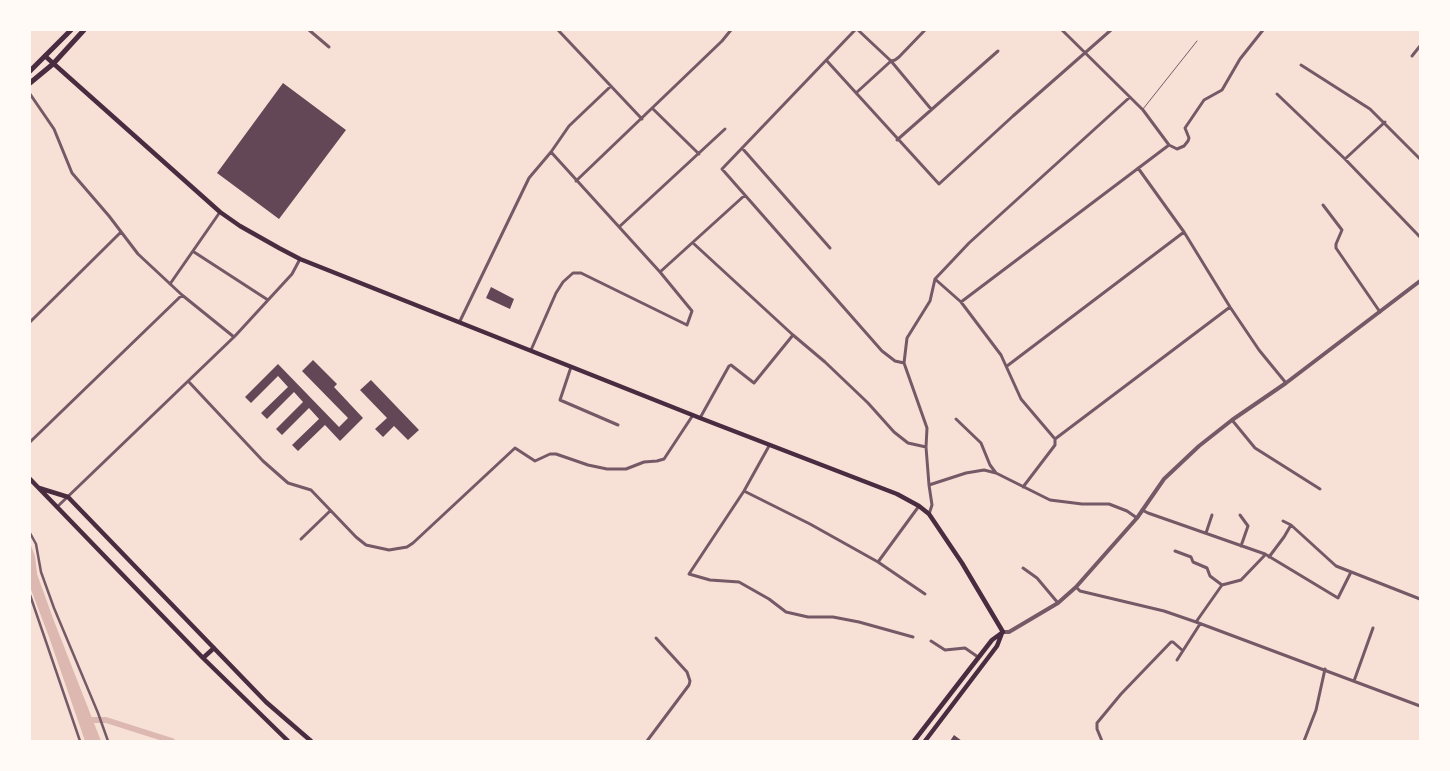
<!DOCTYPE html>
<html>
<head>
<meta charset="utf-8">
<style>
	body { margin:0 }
	#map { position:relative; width:1450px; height:771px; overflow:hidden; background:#f7e1d7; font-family:"PT Sans Narrow",sans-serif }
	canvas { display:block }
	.frame { position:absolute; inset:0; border:31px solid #fffaf5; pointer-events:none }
</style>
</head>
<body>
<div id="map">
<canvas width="1450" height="771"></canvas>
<div class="frame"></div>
</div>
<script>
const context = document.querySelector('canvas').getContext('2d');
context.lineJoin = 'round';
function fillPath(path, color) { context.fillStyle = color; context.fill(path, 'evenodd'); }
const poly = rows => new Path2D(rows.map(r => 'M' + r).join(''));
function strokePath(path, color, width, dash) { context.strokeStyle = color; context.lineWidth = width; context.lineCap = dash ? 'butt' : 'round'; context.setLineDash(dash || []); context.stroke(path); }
const water = poly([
	[30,543,35,556,37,574,54,621,101,741,85,741,49,637,30,587]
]);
const canal = poly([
	[87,720,106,720,172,741]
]);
const building = poly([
	[283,83,346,130,279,219,217,173],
	[491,287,514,299,510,309,486,298],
	[313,360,337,384,334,387,363,418,340,441,325,425,298,451,292,445,319,419,309,408,282,435,276,429,303,402,294,392,267,419,261,413,288,387,278,376,251,403,245,397,278,364,339,427,348,418,302,371],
	[371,380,419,430,408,440,394,426,383,437,375,429,387,418,360,390],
	[954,735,962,741,950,741]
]);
const service = poly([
	[1143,109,1197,41]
]);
const pedestrian = poly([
	[30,533,36,544,41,572,54,608,98,713,108,741],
	[30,595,80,741]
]);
const minor = poly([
	[309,30,329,47],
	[558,30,642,119],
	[855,30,722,169,882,351,895,361,904,363],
	[858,30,891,61,931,109],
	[1062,30,1143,110,1169,145,1177,149,1184,146,1188,141,1189,138,1185,128,1204,100,1222,90,1240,59,1263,30],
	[1412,56,1420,46],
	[827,61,939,184,1013,116,1111,30],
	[1301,65,1370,109,1420,159],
	[856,93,891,61,895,60,899,57,925,30],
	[30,94,54,129,72,173,109,216,138,254,182,295,234,337],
	[1277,94,1345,159,1420,237],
	[652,108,699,154],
	[897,140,998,51],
	[742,148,830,248],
	[1345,159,1385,122],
	[1138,168,1184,232,1230,307,1259,350,1286,383],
	[576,181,722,41,731,30],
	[1323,205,1342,230,1336,244,1336,248,1380,312],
	[619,227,725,129],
	[693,243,793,335,825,362,868,403,894,432,908,443,926,447],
	[194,252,268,300],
	[660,272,745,195],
	[935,279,961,302,1001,355,1021,399,1055,439],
	[170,284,220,212],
	[961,302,1169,145],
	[460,321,529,178,551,152,569,126,611,86],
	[30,322,121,232],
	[531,350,556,293,563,282,573,273,581,273,687,325,692,311,660,272,551,152],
	[1007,366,1184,232],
	[571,367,560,400,618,425],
	[189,382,263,461,288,483,311,490,356,537,366,545,389,550,407,547,413,543,515,448,535,461,550,454,556,454,588,465,607,469,626,469,644,462,657,461,664,459,693,415],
	[700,418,729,366,731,365,754,383,793,335],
	[956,419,981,443,990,465,996,473],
	[1232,420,1255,448,1320,489],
	[30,442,182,295],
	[769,446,744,491,689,574,710,580,739,582,769,599,786,612,808,617,833,617,859,622,913,637],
	[929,485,966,473,984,470,996,473,1050,500,1082,504,1109,504,1127,511,1137,518],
	[1023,487,1052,449,1055,445,1055,439,1230,307],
	[744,491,810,524,878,562,925,594],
	[57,507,235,336,292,274,300,259],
	[1142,510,1148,513,1265,554,1338,598,1351,572],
	[929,514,932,505,929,485,926,447,927,428,904,363,907,338,930,301,935,279,969,243,1130,97],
	[1240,515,1248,526,1241,546],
	[1283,521,1291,525,1336,566,1420,599],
	[1206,533,1212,515],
	[301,539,330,511],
	[1175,551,1191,557,1193,562,1207,568,1210,576,1222,585],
	[1269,557,1284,537,1291,525],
	[878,562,919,506],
	[1023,568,1037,578,1058,603],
	[1076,587,1080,591,1164,611,1196,622,1420,706],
	[1196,622,1222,585,1241,580,1265,555],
	[931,641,945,650,965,648,978,657],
	[1177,660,1200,624],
	[1354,681,1373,628],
	[647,741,689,685,690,681,687,672,656,638],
	[1102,741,1097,729,1097,723,1121,694,1171,642,1173,642,1182,650],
	[1304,741,1316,710,1325,669]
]);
const tertiary = poly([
	[1003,632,1009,632,1058,603,1076,587,1137,518,1164,479,1199,446,1232,420,1286,383,1420,281]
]);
const secondary = poly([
	[45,56,220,212,240,226,279,248,300,259,700,418,897,494,919,506,929,514,962,563,1003,632],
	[30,479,203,658,288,741],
	[39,488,68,497,266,702,311,741],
	[203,658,214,648],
	[914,741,992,640,1003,632],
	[925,741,997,646,1002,633]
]);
const primary = poly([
	[30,71,71,30],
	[30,83,53,64,84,30]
]);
fillPath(water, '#dcb8b0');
strokePath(canal, '#dcb8b0', 6);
fillPath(building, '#644757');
strokePath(service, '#755966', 1);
strokePath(pedestrian, '#755966', 2.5);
strokePath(minor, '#755966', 3);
strokePath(tertiary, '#755966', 4);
strokePath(secondary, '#4a2c40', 4.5);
strokePath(primary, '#4a2c40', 5);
</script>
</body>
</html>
